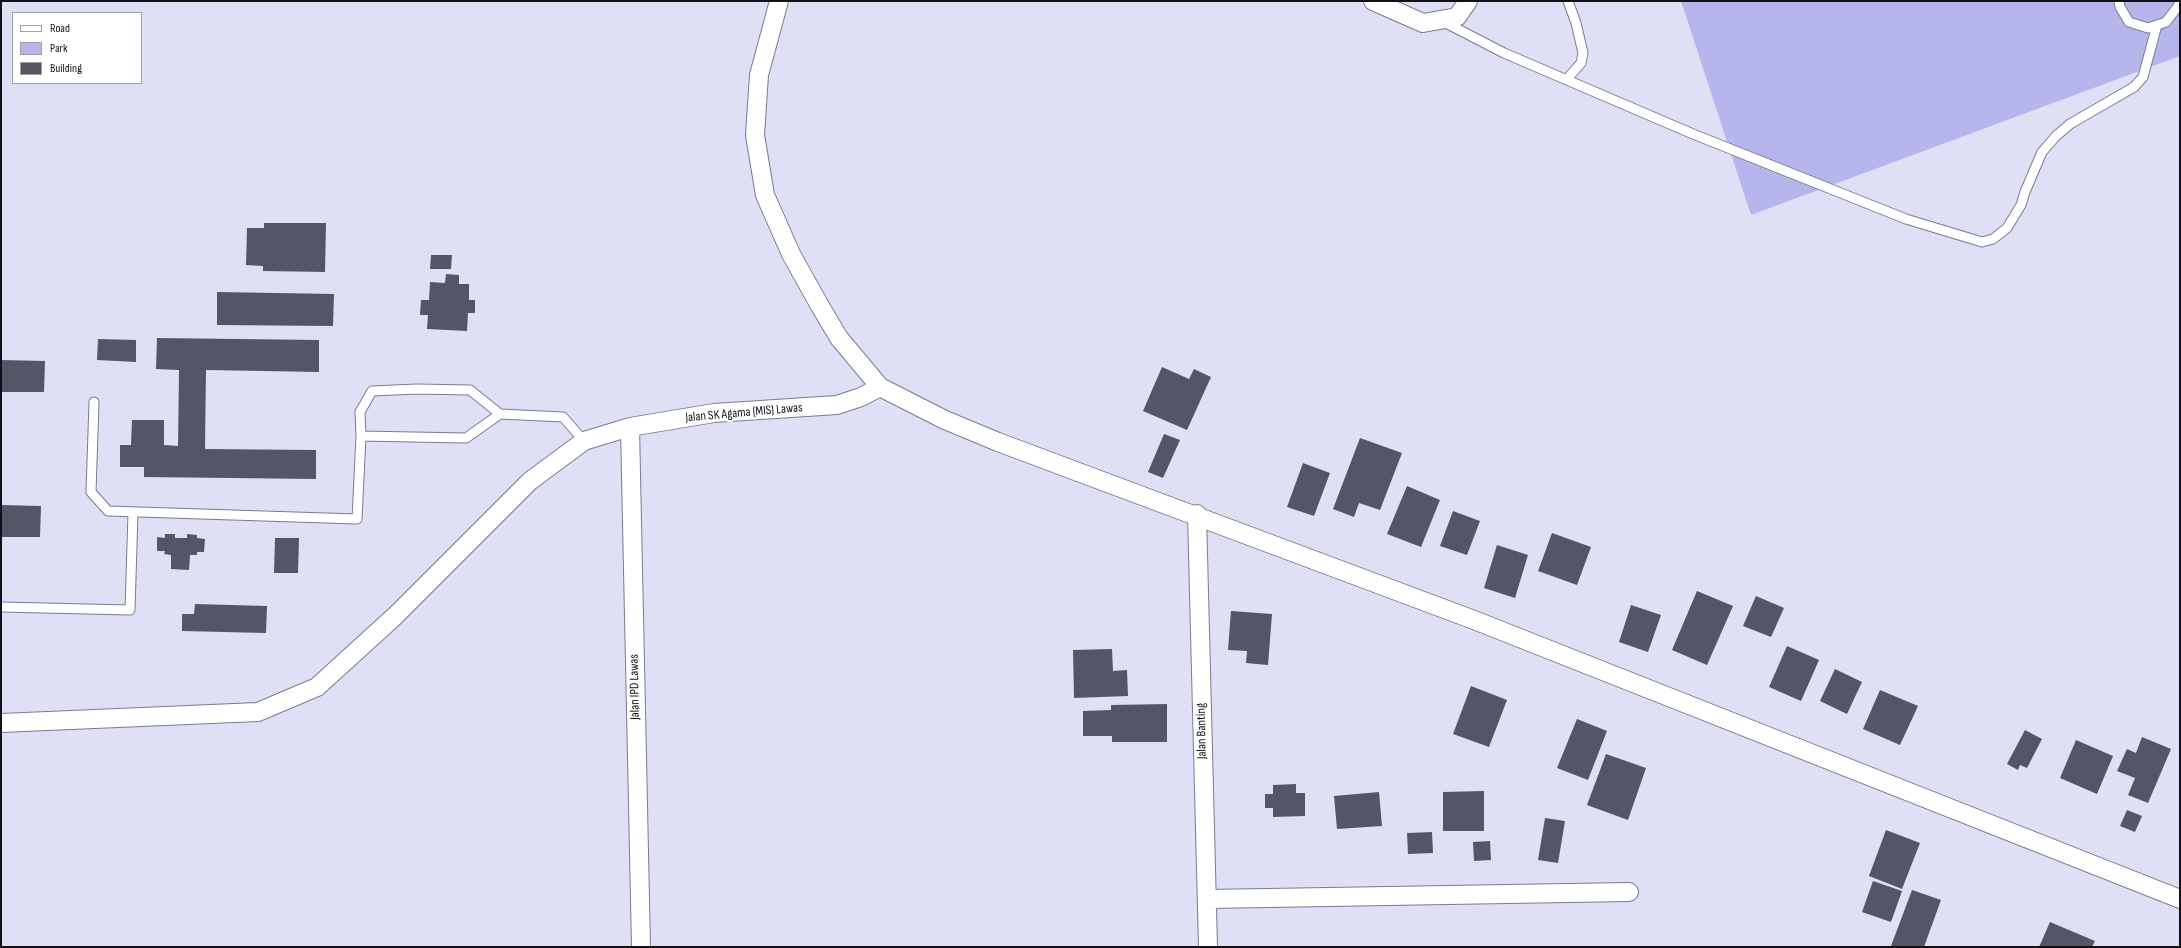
<!DOCTYPE html>
<html>
<head>
<meta charset="utf-8">
<style>
	body { margin:0 }
	#map { position:relative; width:2181px; height:948px; overflow:hidden; background:#dfe0f6; font-family:"Sofia Sans Condensed",sans-serif }
	canvas { display:block }
	.frame { position:absolute; inset:0; border:2px solid #111118; pointer-events:none }
	.legend { position:absolute; left:12px; top:12px; width:130px; height:72px; box-sizing:border-box; background:#fff; border:1px solid #a0a0a3; margin:0; padding:5px 7px; list-style:none; font-size:12px; color:#111118 }
	.legend li { display:flex; align-items:center; gap:8px; height:20px }
	.legend b { width:20px; border:1px solid #a0a0a3 }
</style>
</head>
<body>
<div id="map">
<canvas width="2181" height="948"></canvas>
<div class="frame"></div>
<ul class="legend">
<li><b style="height:5px;background:#fff"></b>Road</li>
<li><b style="height:11px;background:#b6b6ed"></b>Park</li>
<li><b style="height:11px;background:#555568"></b>Building</li>
</ul>
</div>
<script>
const context = document.querySelector('canvas').getContext('2d');
context.lineJoin = 'round';
function fillPath(path, color) { context.fillStyle = color; context.fill(path, 'evenodd'); }
const poly = rows => new Path2D(rows.map(r => 'M' + r).join(''));
function strokePath(path, color, width, dash) { context.strokeStyle = color; context.lineWidth = width; context.lineCap = dash ? 'butt' : 'round'; context.setLineDash(dash || []); context.stroke(path); }
function write(font, color, halo, rows, align = 'center') {
  context.font = font + ' "Sofia Sans Condensed",sans-serif'; context.lineWidth = 4; context.setLineDash([]); context.textBaseline = 'middle'; context.strokeStyle = halo; context.fillStyle = color; for (const [text, x, y, turn = 0] of rows) {
    context.save(); context.translate(x, y); context.rotate((+turn || 0) * Math.PI / 180); context.textAlign = isNaN(turn) ? turn : align; if (halo) context.strokeText(text, 0, 0); context.fillText(text, 0, 0); context.restore();
  }
}
const green = poly([
	[1681,1,2180,1,2180,56,1751,215]
]);
const building = poly([
	[264,223,326,223,325,272,263,271,263,266,246,265,247,228,264,228],
	[431,255,452,255,451,269,430,269],
	[446,274,459,275,459,284,469,284,469,300,475,300,475,313,468,313,467,331,427,329,428,315,420,315,421,300,429,300,430,282,445,283],
	[217,292,334,294,333,326,217,325],
	[157,338,319,340,319,372,206,370,205,449,316,450,316,479,144,477,144,467,120,467,120,445,131,445,132,420,164,420,164,445,178,446,179,370,156,369],
	[98,339,136,340,136,362,97,360],
	[1,360,45,361,44,392,1,392],
	[1162,367,1189,379,1194,369,1211,377,1187,430,1143,411],
	[1164,434,1180,440,1163,478,1148,472],
	[1360,438,1402,453,1380,510,1359,503,1354,517,1333,509],
	[1303,463,1330,473,1314,516,1287,507],
	[1407,486,1440,500,1421,547,1387,534],
	[1,505,41,506,40,537,1,537],
	[1453,511,1480,521,1467,555,1440,546],
	[1552,533,1591,547,1577,585,1538,571],
	[165,534,175,534,175,538,187,538,187,534,197,535,197,538,205,539,204,552,197,552,197,555,190,555,189,570,171,569,171,555,164,554,165,551,157,551,157,537,165,538],
	[275,538,299,538,298,573,274,573],
	[1497,545,1528,555,1515,598,1484,588],
	[1697,591,1733,606,1707,665,1672,650],
	[1756,596,1784,608,1771,637,1743,626],
	[195,604,267,606,266,633,182,631,182,614,194,614],
	[1631,605,1661,615,1648,652,1619,642],
	[1231,611,1272,614,1268,665,1246,663,1247,651,1228,650],
	[1787,646,1819,660,1801,701,1769,687],
	[1112,649,1113,671,1127,670,1128,696,1074,698,1073,650],
	[1835,669,1862,682,1847,714,1820,701],
	[1471,686,1507,700,1489,747,1453,734],
	[1880,690,1918,706,1900,745,1863,729],
	[1167,704,1167,742,1112,742,1112,736,1083,736,1083,711,1111,710,1111,705],
	[1577,719,1607,731,1588,780,1557,768],
	[2025,730,2042,739,2027,768,2020,765,2018,770,2007,764],
	[2142,737,2171,749,2148,803,2128,795,2135,778,2117,771,2127,749,2136,753],
	[2076,740,2113,756,2097,794,2060,778],
	[1606,754,1646,768,1628,820,1587,805],
	[1296,784,1296,793,1305,793,1305,816,1273,817,1273,808,1265,808,1265,794,1273,794,1273,785],
	[1484,791,1484,831,1443,831,1443,792],
	[1379,792,1382,826,1337,829,1334,796],
	[2127,810,2142,816,2135,832,2120,826],
	[1545,818,1565,821,1558,863,1538,860],
	[1886,830,1920,843,1902,889,1869,876],
	[1432,832,1433,853,1408,854,1407,833],
	[1490,841,1491,860,1474,861,1473,842],
	[1873,881,1902,891,1891,922,1862,912],
	[1912,890,1941,900,1924,947,1894,947,1891,946],
	[2050,922,2095,941,2092,947,2039,947]
]);
const lane = poly([
	[2119,1,2120,7,2129,22,2148,28,2166,22,2179,5,2179,1],
	[1444,22,1504,53,1693,134,1906,219,1982,242,1993,239,2007,228,2021,205,2025,192,2042,152,2056,136,2070,124,2134,87,2143,77,2157,25],
	[1567,79,1581,63,1583,53,1576,23,1568,1],
	[94,402,91,492,108,511,357,519,361,436],
	[500,414,466,438,361,436,360,412,372,391,417,389,470,390,500,414,563,417,584,441],
	[1,607,130,610,133,513]
]);
const street = poly([
	[779,1,759,75,755,135,765,195,791,254,820,306,839,338,880,387,945,420,998,442,1474,620,2180,899],
	[1373,1,1423,23,1457,17,1468,1],
	[630,427,641,947],
	[1197,514,1208,947],
	[1,723,258,712,317,687,395,616,530,481,584,441,630,427,714,413,837,405,861,397,880,387],
	[1207,899,1629,892]
]);
const streetNames = [
	["Jalan SK Agama (MIS) Lawas",744,413,-5],
	["Jalan IPD Lawas",635,687,-91],
	["Jalan Banting",1202,731,-91]
];
fillPath(green, '#b6b6ed');
fillPath(building, '#555568');
strokePath(lane, '#7b7b8f', 11);
strokePath(street, '#7b7b8f', 20);
strokePath(lane, '#fff', 9);
strokePath(street, '#fff', 18);
write('13px', '#111118', '#fff', streetNames);
</script>
</body>
</html>
